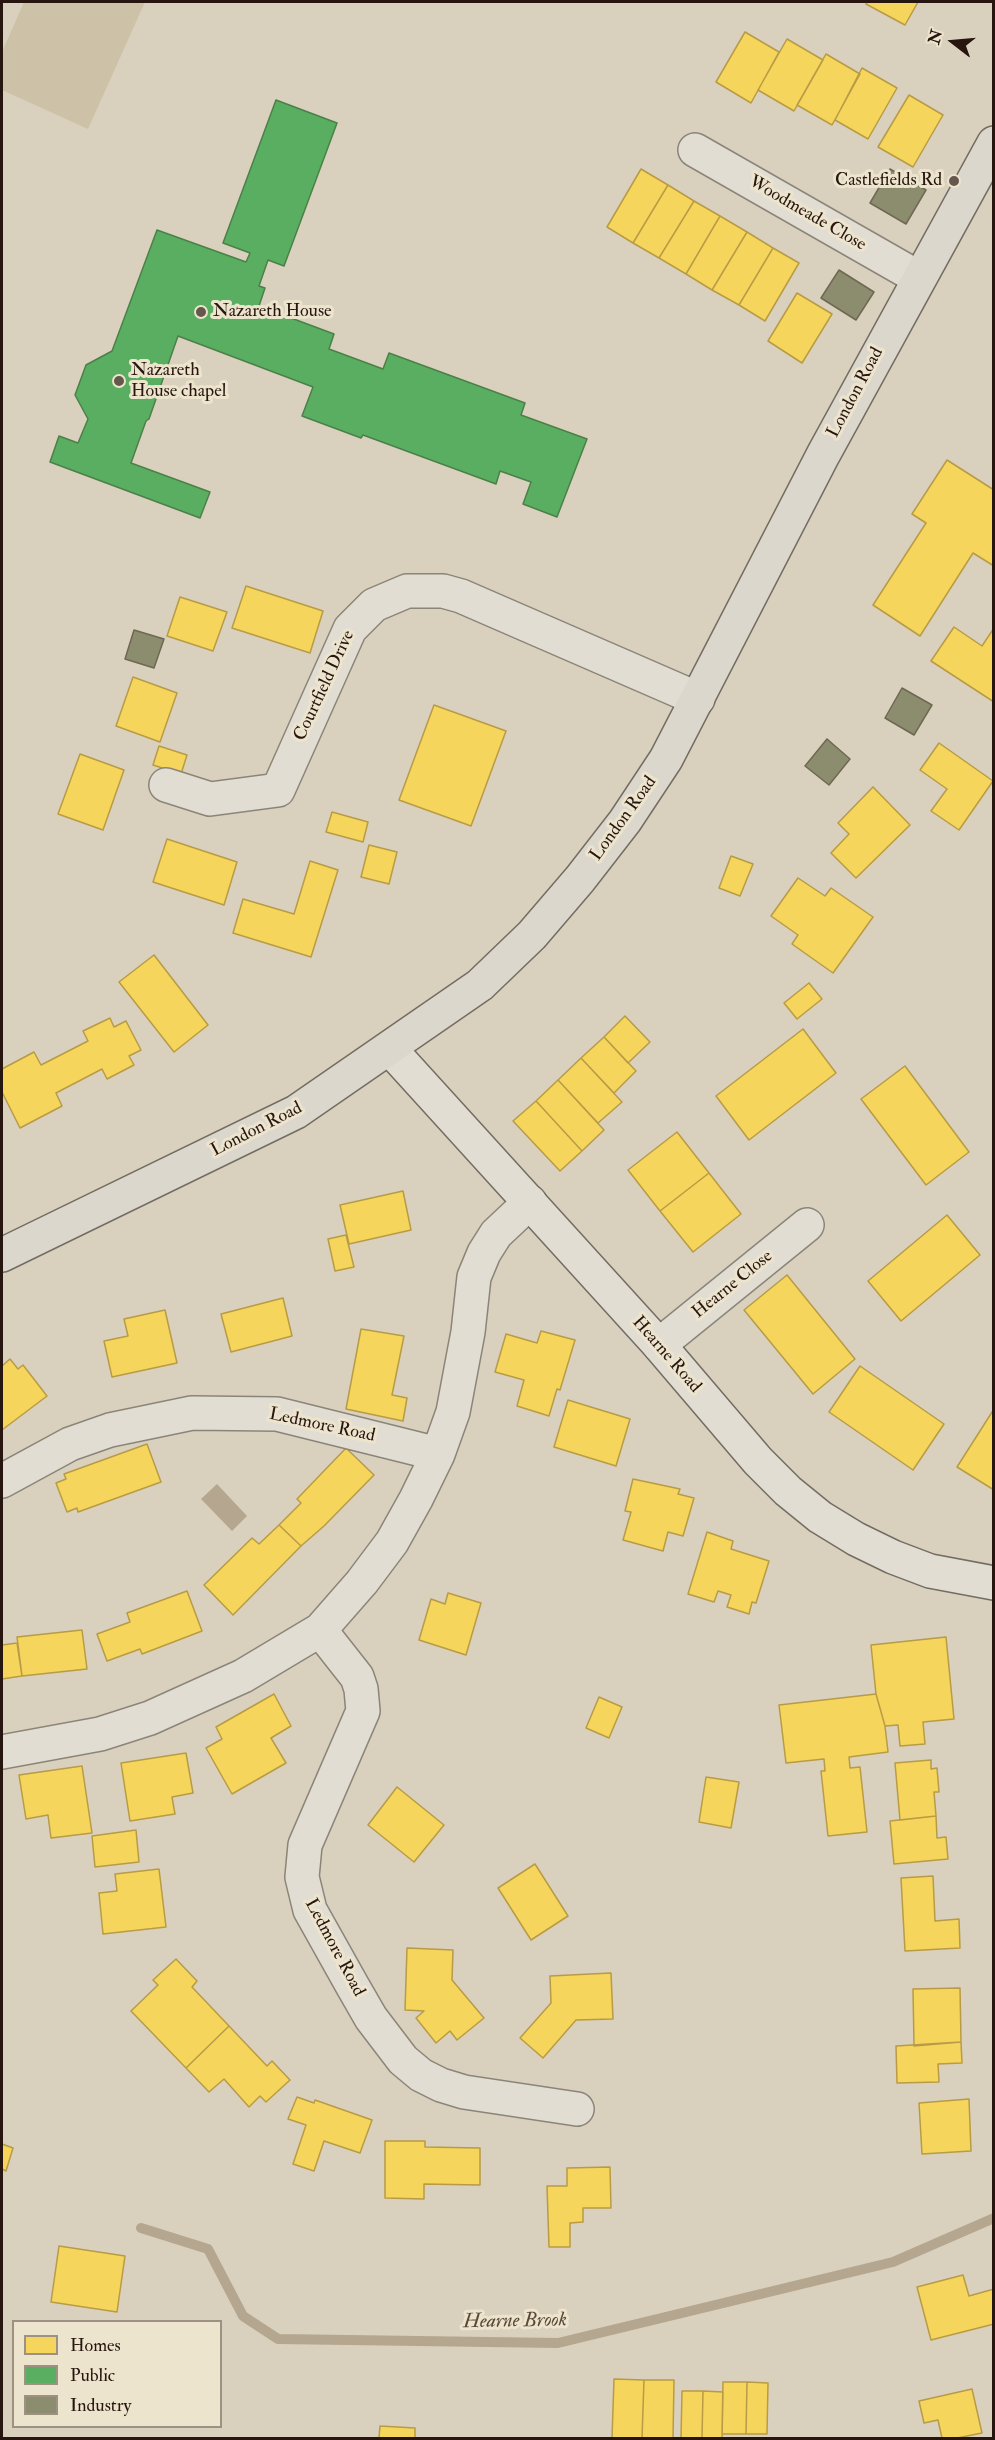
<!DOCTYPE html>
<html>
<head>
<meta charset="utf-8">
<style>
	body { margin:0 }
	#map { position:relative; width:995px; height:2440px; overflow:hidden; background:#d9d1bd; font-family:"IM FELL Double Pica",serif }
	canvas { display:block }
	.frame { position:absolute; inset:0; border:3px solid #27150f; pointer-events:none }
	.legend { position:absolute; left:12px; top:2320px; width:210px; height:108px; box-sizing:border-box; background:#ede4cd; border:2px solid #9e9181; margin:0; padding:8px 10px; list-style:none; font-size:18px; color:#27150f }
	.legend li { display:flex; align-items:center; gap:12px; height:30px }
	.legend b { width:30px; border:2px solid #9e9181 }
	.north { position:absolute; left:923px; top:12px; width:60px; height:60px; -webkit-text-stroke:4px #ede4cd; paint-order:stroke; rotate:286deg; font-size:16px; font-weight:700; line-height:24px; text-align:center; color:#27150f }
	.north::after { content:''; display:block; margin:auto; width:21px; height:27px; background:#27150f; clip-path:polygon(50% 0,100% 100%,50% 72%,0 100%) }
</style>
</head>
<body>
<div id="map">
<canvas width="995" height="2440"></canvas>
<div class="frame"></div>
<ul class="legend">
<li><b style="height:16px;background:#f6d55c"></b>Homes</li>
<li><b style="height:16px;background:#5aae61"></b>Public</li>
<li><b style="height:16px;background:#8c8c6e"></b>Industry</li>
</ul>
<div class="north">N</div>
</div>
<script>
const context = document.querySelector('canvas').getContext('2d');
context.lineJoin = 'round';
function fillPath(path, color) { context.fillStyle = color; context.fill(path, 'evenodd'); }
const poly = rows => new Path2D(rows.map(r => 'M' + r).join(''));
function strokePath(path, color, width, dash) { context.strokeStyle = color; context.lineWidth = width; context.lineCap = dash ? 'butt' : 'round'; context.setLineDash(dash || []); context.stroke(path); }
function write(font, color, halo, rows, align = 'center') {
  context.font = font + ' "IM FELL Double Pica",serif'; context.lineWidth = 6; context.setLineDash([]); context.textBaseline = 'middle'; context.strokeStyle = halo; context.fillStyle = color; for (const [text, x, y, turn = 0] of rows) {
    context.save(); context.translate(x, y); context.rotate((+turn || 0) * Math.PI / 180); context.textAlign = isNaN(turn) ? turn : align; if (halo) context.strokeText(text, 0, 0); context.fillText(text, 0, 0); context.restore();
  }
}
const green = poly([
	[24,2,145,2,88,129,2,90,2,52]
]);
const water = poly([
	[217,1484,247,1516,232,1531,201,1499]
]);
const homes = poly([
	[867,2,918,2,905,25,866,4,867,2],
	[745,32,779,52,751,103,716,82,745,32],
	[787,39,823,60,794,111,758,90,787,39],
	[826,54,860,74,832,125,797,105,826,54],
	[862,68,897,88,868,139,835,120,862,68],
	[909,95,943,115,913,167,878,147,909,95],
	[641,169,668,185,633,243,607,227,641,169],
	[668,185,694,201,659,258,633,243,668,185],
	[694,201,720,216,686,274,659,258,694,201],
	[720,216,747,232,712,290,686,274,720,216],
	[747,232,773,248,739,305,712,290,747,232],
	[773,248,799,263,765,321,739,305,773,248],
	[797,293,832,314,802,363,768,341,797,293],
	[947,460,994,490,994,566,973,553,920,636,873,605,926,523,912,514,947,460],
	[246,586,323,611,310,653,232,628,246,586],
	[180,597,227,612,213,651,167,636,180,597],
	[954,627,982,646,994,628,994,702,931,661,954,627],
	[133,677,177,693,160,742,116,726,133,677],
	[434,705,506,731,471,826,399,800,434,705],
	[939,743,993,781,959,830,931,811,947,789,920,770,939,743],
	[159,746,187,755,181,774,153,765,159,746],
	[80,754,124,770,103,830,58,814,80,754],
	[873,787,910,825,856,878,831,853,849,834,838,823,873,787],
	[332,812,368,822,363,842,326,832,332,812],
	[167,839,237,862,224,905,153,882,167,839],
	[369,845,397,852,389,884,361,877,369,845],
	[731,856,753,864,740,896,719,888,731,856],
	[310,861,338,870,311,957,233,933,243,899,294,914,310,861],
	[798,878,825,896,831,888,873,917,833,973,792,944,798,935,771,916,798,878],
	[154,955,208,1025,174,1052,119,982,154,955],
	[809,983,822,999,797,1019,784,1003,809,983],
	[625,1016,650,1042,628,1063,604,1037,625,1016],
	[110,1018,114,1027,126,1021,141,1050,129,1056,134,1065,107,1079,102,1069,56,1093,62,1106,20,1128,2,1092,2,1069,34,1052,41,1065,88,1041,83,1031,110,1018],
	[803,1029,836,1073,749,1140,716,1096,803,1029],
	[604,1037,636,1071,614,1093,581,1058,604,1037],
	[581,1058,622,1102,598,1123,558,1080,581,1058],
	[905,1066,969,1152,926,1185,861,1099,905,1066],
	[558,1080,604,1130,582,1151,536,1101,558,1080],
	[536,1101,582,1151,560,1171,513,1121,536,1101],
	[677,1132,709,1173,660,1211,628,1170,677,1132],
	[709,1173,741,1214,693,1252,660,1211,709,1173],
	[403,1191,411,1230,349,1244,340,1205,403,1191],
	[947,1215,980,1255,901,1321,868,1281,947,1215],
	[346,1235,354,1267,335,1271,328,1239,346,1235],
	[787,1275,855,1359,813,1394,744,1310,787,1275],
	[283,1298,292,1336,231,1352,221,1314,283,1298],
	[165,1310,177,1363,112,1377,104,1341,128,1336,124,1319,165,1310],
	[361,1329,404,1336,392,1395,407,1398,403,1421,346,1409,361,1329],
	[541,1331,575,1340,560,1390,557,1389,549,1416,517,1406,524,1380,495,1372,506,1334,537,1343,541,1331],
	[10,1359,18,1369,23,1365,47,1396,2,1430,2,1366,10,1359],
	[860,1366,944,1424,913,1470,829,1412,860,1366],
	[568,1400,630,1419,616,1466,554,1447,568,1400],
	[994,1409,994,1490,957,1467,994,1409],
	[147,1444,161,1482,78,1512,77,1508,67,1512,56,1483,66,1479,64,1474,147,1444],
	[346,1448,374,1475,324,1526,301,1546,279,1525,301,1503,297,1499,346,1448],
	[633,1479,680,1489,678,1494,694,1498,683,1536,668,1532,663,1551,623,1540,631,1512,625,1511,633,1479],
	[279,1525,301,1546,233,1615,204,1585,252,1538,259,1544,279,1525],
	[707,1532,733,1541,731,1549,769,1561,756,1603,752,1602,749,1614,727,1607,731,1595,718,1591,714,1602,688,1594,707,1532],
	[187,1591,202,1631,142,1654,140,1649,107,1661,97,1634,130,1622,127,1613,187,1591],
	[448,1593,481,1603,466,1655,419,1640,431,1599,445,1604,448,1593],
	[82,1630,87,1669,22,1676,17,1637,82,1630],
	[946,1637,954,1719,923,1722,925,1744,900,1746,898,1725,885,1726,876,1694,871,1645,946,1637],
	[17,1643,22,1676,2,1679,2,1645,17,1643],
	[274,1694,291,1726,271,1738,286,1763,232,1794,206,1748,222,1739,216,1727,274,1694],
	[876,1694,885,1726,888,1752,849,1757,850,1768,860,1767,867,1832,828,1836,821,1771,825,1771,824,1759,786,1763,779,1705,876,1694],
	[599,1697,622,1707,609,1738,586,1728,599,1697],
	[186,1753,193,1793,172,1797,175,1814,130,1821,121,1763,186,1753],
	[931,1760,931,1769,937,1768,939,1792,934,1792,936,1816,900,1820,895,1763,931,1760],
	[82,1766,92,1833,51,1838,48,1815,26,1819,19,1775,82,1766],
	[706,1777,739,1782,731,1828,699,1822,706,1777],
	[397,1787,444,1825,414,1862,368,1825,397,1787],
	[936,1816,937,1838,946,1837,948,1859,894,1864,890,1821,936,1816],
	[136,1830,139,1862,95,1867,92,1836,136,1830],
	[535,1864,568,1916,531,1940,498,1888,535,1864],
	[159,1869,166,1927,103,1934,99,1893,117,1891,115,1874,159,1869],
	[933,1876,935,1921,959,1919,960,1948,905,1951,901,1878,933,1876],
	[407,1948,453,1950,452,1980,484,2018,457,2040,450,2031,436,2043,416,2018,424,2011,405,2010,407,1948],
	[176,1959,197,1981,192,1987,229,2026,186,2068,131,2011,158,1985,153,1980,176,1959],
	[611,1973,613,2019,576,2020,543,2058,520,2038,551,2003,550,1976,611,1973],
	[960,1988,961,2042,914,2046,913,1989,960,1988],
	[229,2026,267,2066,272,2061,290,2080,266,2102,260,2096,249,2107,224,2079,209,2092,186,2068,229,2026],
	[961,2042,962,2063,938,2064,939,2082,897,2083,896,2046,961,2042],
	[297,2097,314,2103,315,2100,372,2120,360,2153,324,2141,314,2171,293,2164,306,2125,288,2119,297,2097],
	[969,2099,971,2151,922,2154,919,2103,969,2099],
	[385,2141,425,2141,425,2147,480,2148,480,2185,424,2184,424,2199,385,2198,385,2141],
	[2,2144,13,2148,6,2171,2,2169,2,2144],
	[610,2167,611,2208,583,2208,583,2222,570,2223,570,2247,549,2247,547,2186,567,2186,567,2168,610,2167],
	[59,2246,125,2256,117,2312,51,2302,59,2246],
	[963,2275,969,2296,994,2289,994,2324,931,2340,917,2287,963,2275],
	[614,2379,644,2380,642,2438,612,2438,614,2379],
	[644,2380,674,2380,673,2438,642,2438,644,2380],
	[723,2382,747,2382,746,2434,722,2434,723,2382],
	[747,2382,768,2383,767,2434,746,2434,747,2382],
	[972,2389,982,2433,957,2438,942,2438,938,2420,924,2423,919,2401,972,2389],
	[682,2391,703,2391,702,2438,681,2438,682,2391],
	[703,2391,723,2392,722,2438,702,2438,703,2391],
	[380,2426,415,2428,415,2438,379,2438,380,2426]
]);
const public = poly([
	[276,100,337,123,284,266,268,260,259,286,265,288,259,306,334,334,329,349,383,369,389,353,525,403,521,415,587,439,557,517,523,504,531,482,500,471,496,484,363,435,361,438,302,416,313,387,178,336,149,419,146,421,131,463,210,492,200,518,50,462,59,436,78,443,88,419,75,395,86,365,112,351,157,230,246,262,250,253,223,243,276,100]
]);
const industry = poly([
	[890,169,926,190,906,224,870,203,890,169],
	[839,270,874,292,856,320,821,298,839,270],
	[134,630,164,639,154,668,125,659,134,630],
	[902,688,932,705,914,735,885,718,902,688],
	[827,739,850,759,829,785,805,766,827,739]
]);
const stream = poly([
	[141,2228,208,2249,243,2316,278,2339,558,2343,893,2262,994,2218]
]);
const street = poly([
	[695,150,919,278],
	[166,785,210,799,278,790,350,629,374,605,407,591,443,591,461,596,698,699],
	[530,1202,496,1234,484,1253,474,1277,468,1332,453,1412,438,1454,416,1499,392,1542,362,1582,320,1630,357,1677,361,1689,363,1711,305,1845,302,1877,310,1910,352,1985,371,2018,403,2060,421,2075,441,2085,464,2092,577,2109],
	[659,1345,807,1225],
	[2,1481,70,1444,110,1430,192,1413,277,1414,438,1454],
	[2,1752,100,1734,150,1718,243,1676,320,1630]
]);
const secondary = poly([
	[390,1049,659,1345,758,1461,788,1491,820,1517,856,1539,893,1557,930,1571,994,1583]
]);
const highway = poly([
	[2,1255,296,1112,480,985,532,935,580,879,625,821,666,759,823,455,994,143]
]);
const markers = [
	[954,181,6,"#65574c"],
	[201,312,6,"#65574c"],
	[119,381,6,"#65574c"]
];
const poiNames = [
	["Castlefields Rd",942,181,"right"],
	["Nazareth House",213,312],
	["Nazareth",131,371],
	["House chapel",131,392]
];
const streetNames = [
	["Woodmeade Close",807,214,30],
	["London Road",856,393,-62],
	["Courtfield Drive",325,686,-65],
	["London Road",624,819,-54],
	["London Road",257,1130,-27],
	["Hearne Close",733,1285,-39],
	["Hearne Road",666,1355,49],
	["Ledmore Road",322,1426,12],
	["Ledmore Road",334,1948,62]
];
const waterNames = [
	["Hearne Brook",515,2322,-1]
];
fillPath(green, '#cdc2a8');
fillPath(water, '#b4a68f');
fillPath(homes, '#f6d55c');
strokePath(homes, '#b89b45', 1.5);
fillPath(public, '#5aae61');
strokePath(public, '#4b8048', 1.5);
fillPath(industry, '#8c8c6e');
strokePath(industry, '#6e6852', 1.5);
strokePath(stream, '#b4a68f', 10);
strokePath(street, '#8b8579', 36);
strokePath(secondary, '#736c62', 36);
strokePath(highway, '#736c62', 36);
strokePath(street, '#e2ddd3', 33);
strokePath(secondary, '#e2ddd3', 33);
strokePath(highway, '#dcd7cc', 33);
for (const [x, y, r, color] of markers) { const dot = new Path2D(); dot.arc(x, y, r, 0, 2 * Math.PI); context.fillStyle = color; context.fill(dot); strokePath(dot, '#ede4cd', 2); }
write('18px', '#27150f', '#ede4cd', poiNames, 'left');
write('18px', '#27150f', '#ede4cd', streetNames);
write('italic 20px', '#59483a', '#ede4cd', waterNames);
</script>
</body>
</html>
